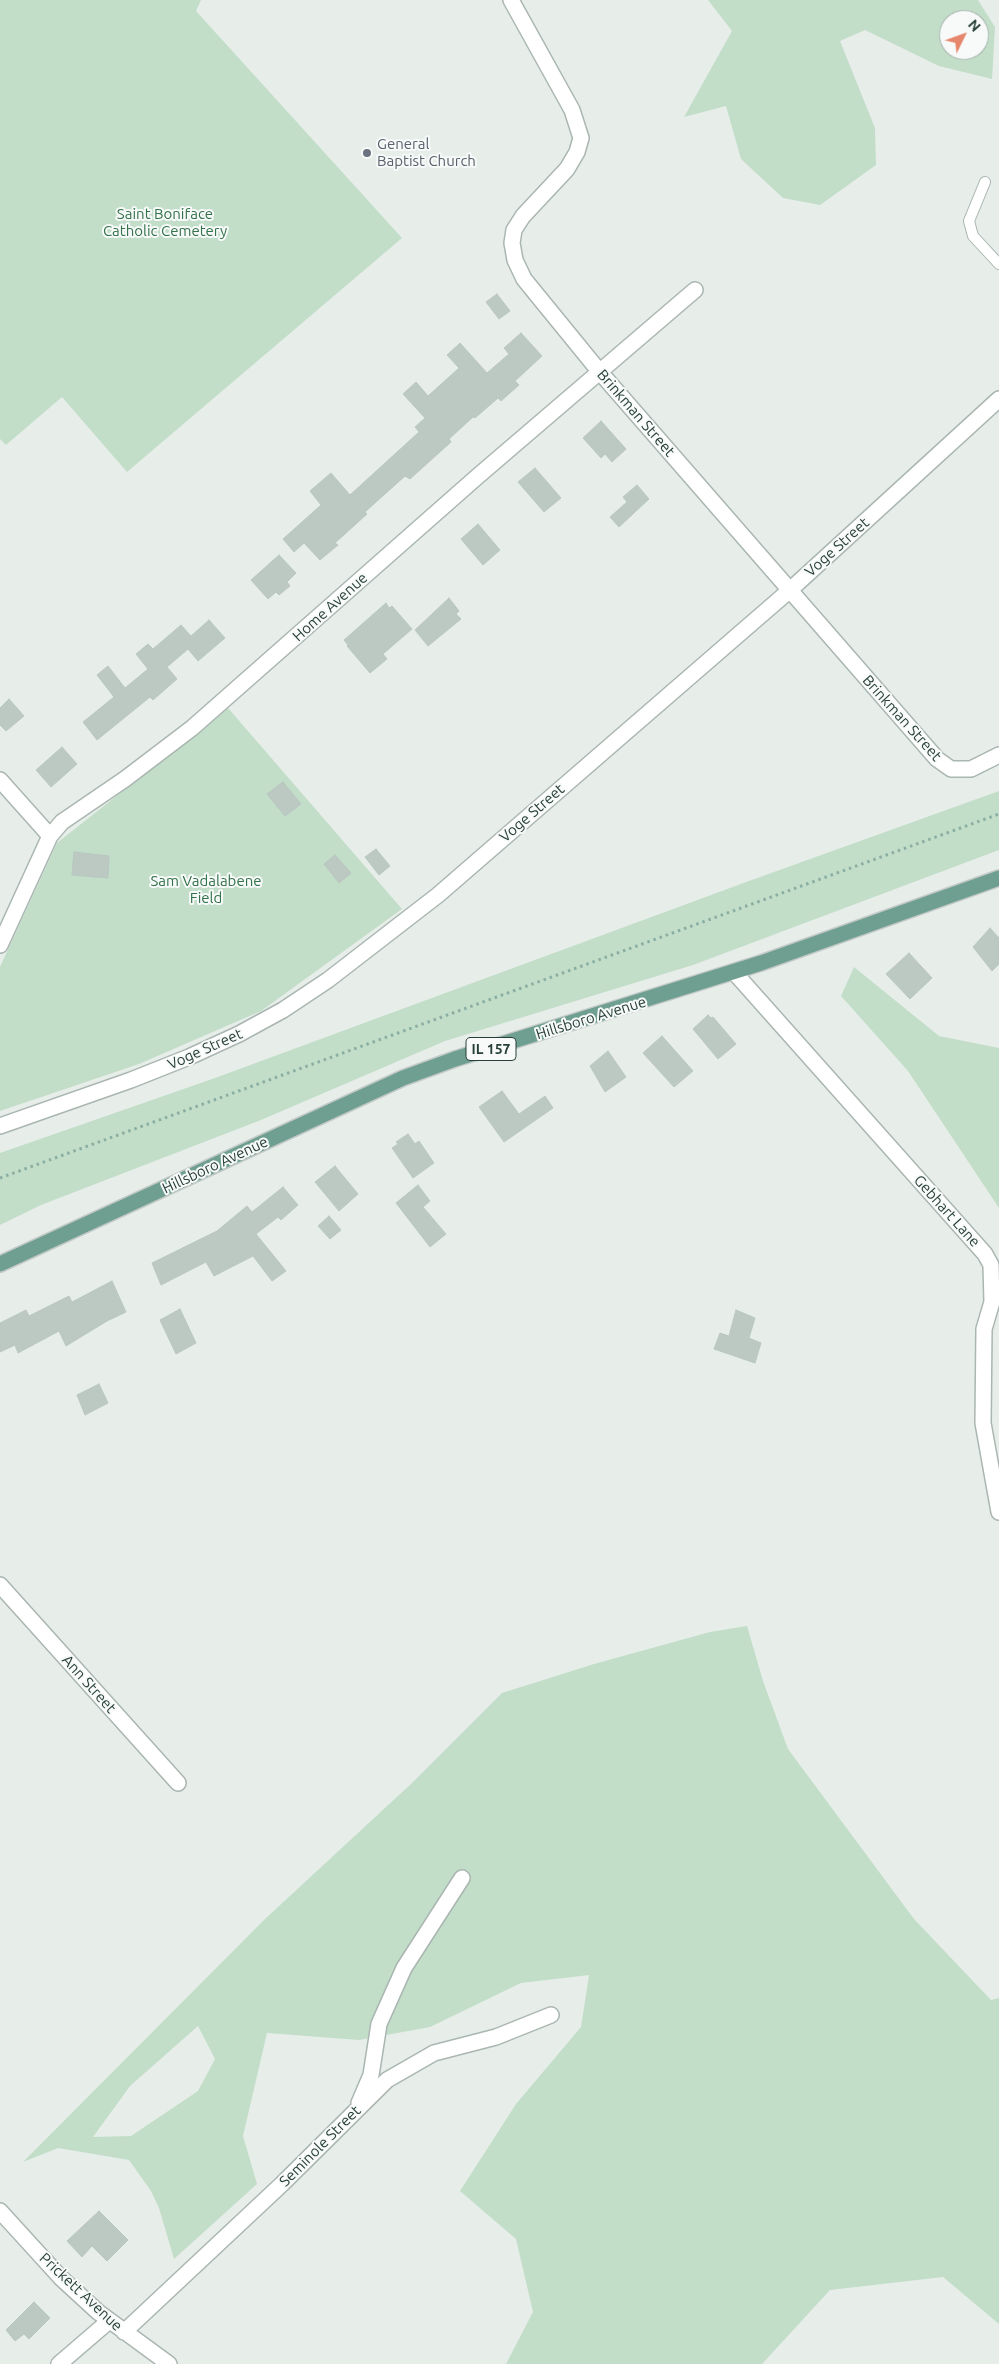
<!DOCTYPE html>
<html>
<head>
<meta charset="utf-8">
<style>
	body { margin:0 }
	#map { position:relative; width:999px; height:2364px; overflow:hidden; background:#e7eeea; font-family:Ubuntu,sans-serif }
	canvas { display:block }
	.north { position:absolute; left:939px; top:10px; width:50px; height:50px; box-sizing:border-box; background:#f7faf9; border:1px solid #a4afac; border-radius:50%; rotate:48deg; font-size:14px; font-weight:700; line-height:20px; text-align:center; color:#273f38 }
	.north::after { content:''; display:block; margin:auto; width:18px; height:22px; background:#e6876d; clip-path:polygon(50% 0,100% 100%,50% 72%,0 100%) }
</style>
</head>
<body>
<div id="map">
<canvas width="999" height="2364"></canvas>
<div class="north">N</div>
</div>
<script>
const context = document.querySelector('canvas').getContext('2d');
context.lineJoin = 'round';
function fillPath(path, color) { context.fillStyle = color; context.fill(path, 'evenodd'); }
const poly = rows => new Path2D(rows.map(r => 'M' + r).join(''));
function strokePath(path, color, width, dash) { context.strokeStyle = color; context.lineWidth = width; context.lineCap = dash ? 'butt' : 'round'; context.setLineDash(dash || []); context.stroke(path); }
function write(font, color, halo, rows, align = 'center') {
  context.font = font + ' Ubuntu,sans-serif'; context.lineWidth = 4; context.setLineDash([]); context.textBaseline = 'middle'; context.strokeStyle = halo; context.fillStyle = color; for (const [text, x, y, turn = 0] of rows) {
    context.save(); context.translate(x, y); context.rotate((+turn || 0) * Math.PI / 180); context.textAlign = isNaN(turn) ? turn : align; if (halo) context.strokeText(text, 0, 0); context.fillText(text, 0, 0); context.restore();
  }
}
const green = poly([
	[0,0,201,0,196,11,402,238,127,472,62,397,6,445,0,439],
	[708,0,978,0,995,27,992,79,939,66,865,30,840,41,875,128,876,165,820,205,783,198,741,159,726,106,684,117,732,31],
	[949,20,979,20,979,50,949,50],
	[228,708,402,909,261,1011,139,1064,0,1111,0,967,57,843],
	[999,791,999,850,693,965,445,1041,261,1120,41,1205,0,1225,0,1153,215,1078,749,881],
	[854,967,939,1036,999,1048,999,1208,908,1071,841,996],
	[747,1626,763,1681,788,1749,914,1919,991,2000,999,1998,999,2324,943,2277,830,2290,762,2364,506,2364,533,2312,516,2239,460,2191,516,2104,581,2027,589,1975,521,1983,430,2027,359,2040,267,2033,243,2136,257,2184,174,2259,159,2208,151,2191,129,2160,58,2148,23,2162,265,1919,412,1783,502,1693,594,1664,710,1632],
	[198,2026,215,2059,198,2091,131,2136,93,2137,130,2086]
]);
const building = poly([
	[497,294,510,311,499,319,486,302,497,294],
	[521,333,542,356,515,381,519,385,501,401,498,398,475,418,473,417,449,439,451,442,410,479,405,476,365,512,367,514,335,543,338,545,320,560,304,543,294,552,283,539,321,505,310,491,331,473,350,495,419,432,415,427,425,418,403,394,416,382,428,396,459,368,447,355,460,343,487,373,509,354,504,348,521,333],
	[601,421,626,449,612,462,605,454,601,458,583,438,601,421],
	[535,468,561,498,544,512,518,482,535,468],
	[637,485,649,499,619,527,610,517,627,502,623,497,637,485],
	[478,524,500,550,483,565,461,539,478,524],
	[279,555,296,573,287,582,290,586,279,595,276,592,268,599,251,580,279,555],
	[449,598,459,611,456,614,461,619,428,646,415,630,449,598],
	[386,603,389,608,392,606,412,629,383,654,387,659,370,673,347,646,348,645,344,640,386,603],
	[209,620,225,638,198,661,188,649,167,667,177,679,153,700,150,697,97,740,83,722,114,697,97,675,108,666,125,688,148,669,136,654,148,644,153,649,181,625,191,636,209,620],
	[9,699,24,716,6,731,0,725,0,708,9,699],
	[62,747,77,764,51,787,36,770,62,747],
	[283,782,301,804,285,816,267,794,283,782],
	[376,849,390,866,379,875,365,857,376,849],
	[74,852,109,856,108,878,72,875,74,852],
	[335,855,351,873,339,883,324,864,335,855],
	[990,928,999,938,999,964,992,971,973,947,990,928],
	[909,953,932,978,910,999,886,974,909,953],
	[708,1015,711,1018,713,1017,736,1044,718,1059,693,1029,708,1015],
	[662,1036,693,1071,674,1087,643,1053,662,1036],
	[608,1051,626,1077,605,1092,590,1066,608,1051],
	[502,1091,519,1114,545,1096,553,1108,504,1142,479,1107,502,1091],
	[408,1134,415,1144,419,1141,434,1163,413,1178,392,1148,398,1144,396,1142,408,1134],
	[335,1166,358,1194,339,1211,315,1182,335,1166],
	[418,1185,430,1201,423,1207,446,1234,430,1247,396,1203,418,1185],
	[283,1187,298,1205,281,1220,278,1217,256,1234,286,1271,272,1281,253,1256,214,1276,206,1262,161,1285,152,1263,217,1231,247,1206,252,1212,283,1187],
	[329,1216,341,1230,330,1239,318,1226,329,1216],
	[112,1281,126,1312,107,1321,66,1346,59,1331,18,1353,15,1345,0,1352,0,1323,26,1310,29,1316,69,1296,72,1302,112,1281],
	[180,1309,196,1343,176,1354,160,1320,180,1309],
	[736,1310,755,1318,749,1338,761,1343,755,1363,714,1349,720,1333,729,1336,736,1310],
	[99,1384,108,1403,85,1415,77,1395,99,1384],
	[99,2211,128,2240,107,2261,92,2246,82,2257,67,2241,99,2211],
	[34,2302,50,2318,29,2339,24,2334,15,2341,6,2330,34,2302]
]);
const path = poly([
	[0,1178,999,814]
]);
const service = poly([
	[985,182,969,221,973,236,999,264]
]);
const minor = poly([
	[511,0,572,110,581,138,577,152,567,169,523,216,514,230,512,243,515,260,524,279,599,371,937,759,951,769,971,769,999,755],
	[0,780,50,836],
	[0,945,50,836,62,822,125,779,192,728,478,476,695,290],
	[734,972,985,1254,991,1265,992,1302,984,1329,983,1423,999,1512],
	[0,1126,131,1080,189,1057,239,1034,283,1010,328,980,438,895,790,590,999,399],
	[0,1585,178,1783],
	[359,2103,371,2075,379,2024,404,1968,462,1878],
	[0,2211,61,2278,98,2312,169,2364],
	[124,2332,282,2184,387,2080,434,2053,496,2037,551,2015],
	[59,2364,109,2321]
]);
const primary = poly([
	[0,1264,403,1078,455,1059,761,963,999,878]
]);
const markers = [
	[367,153,5,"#6b7280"]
];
const shields = [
	[491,1049,50]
];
const shieldNames = [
	["IL 157",491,1049]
];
const worshipNames = [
	["General",377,144],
	["Baptist Church",377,161]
];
const parkNames = [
	["Saint Boniface",165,214],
	["Catholic Cemetery",165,231],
	["Sam Vadalabene",206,881],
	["Field",206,898]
];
const streetNames = [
	["Brinkman Street",636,413,49],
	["Voge Street",837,547,-42],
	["Home Avenue",330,607,-42],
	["Brinkman Street",902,718,48],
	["Voge Street",532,813,-41],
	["Hillsboro Avenue",591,1018,-17],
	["Voge Street",205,1049,-24],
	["Hillsboro Avenue",215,1165,-25],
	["Gebhart Lane",947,1211,48],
	["Ann Street",89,1684,48],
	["Seminole Street",320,2146,-45],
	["Prickett Avenue",81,2292,43]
];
fillPath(green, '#c2ddc8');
fillPath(building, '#bcc9c3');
strokePath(building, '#b9c7c1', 1);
strokePath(service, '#aab6b1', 12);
strokePath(minor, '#aab6b1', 18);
strokePath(primary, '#c3c9c7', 18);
strokePath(path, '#8aaea2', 3, [2.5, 4]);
strokePath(service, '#fff', 10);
strokePath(minor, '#fff', 15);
strokePath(primary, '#6f9f91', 15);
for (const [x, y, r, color] of markers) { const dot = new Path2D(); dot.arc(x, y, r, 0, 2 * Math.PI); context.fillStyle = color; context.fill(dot); strokePath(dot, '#f7faf9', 2); }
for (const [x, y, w] of shields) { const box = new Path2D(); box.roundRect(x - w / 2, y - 11.5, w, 23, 4); context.fillStyle = '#f7faf9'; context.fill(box); strokePath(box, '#273f38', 1); }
write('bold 14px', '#273f38', null, shieldNames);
write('15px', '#5b616d', '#f7faf9', worshipNames, 'left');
write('15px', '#34724a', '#f7faf9', parkNames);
write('15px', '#273f38', '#f7faf9', streetNames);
</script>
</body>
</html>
